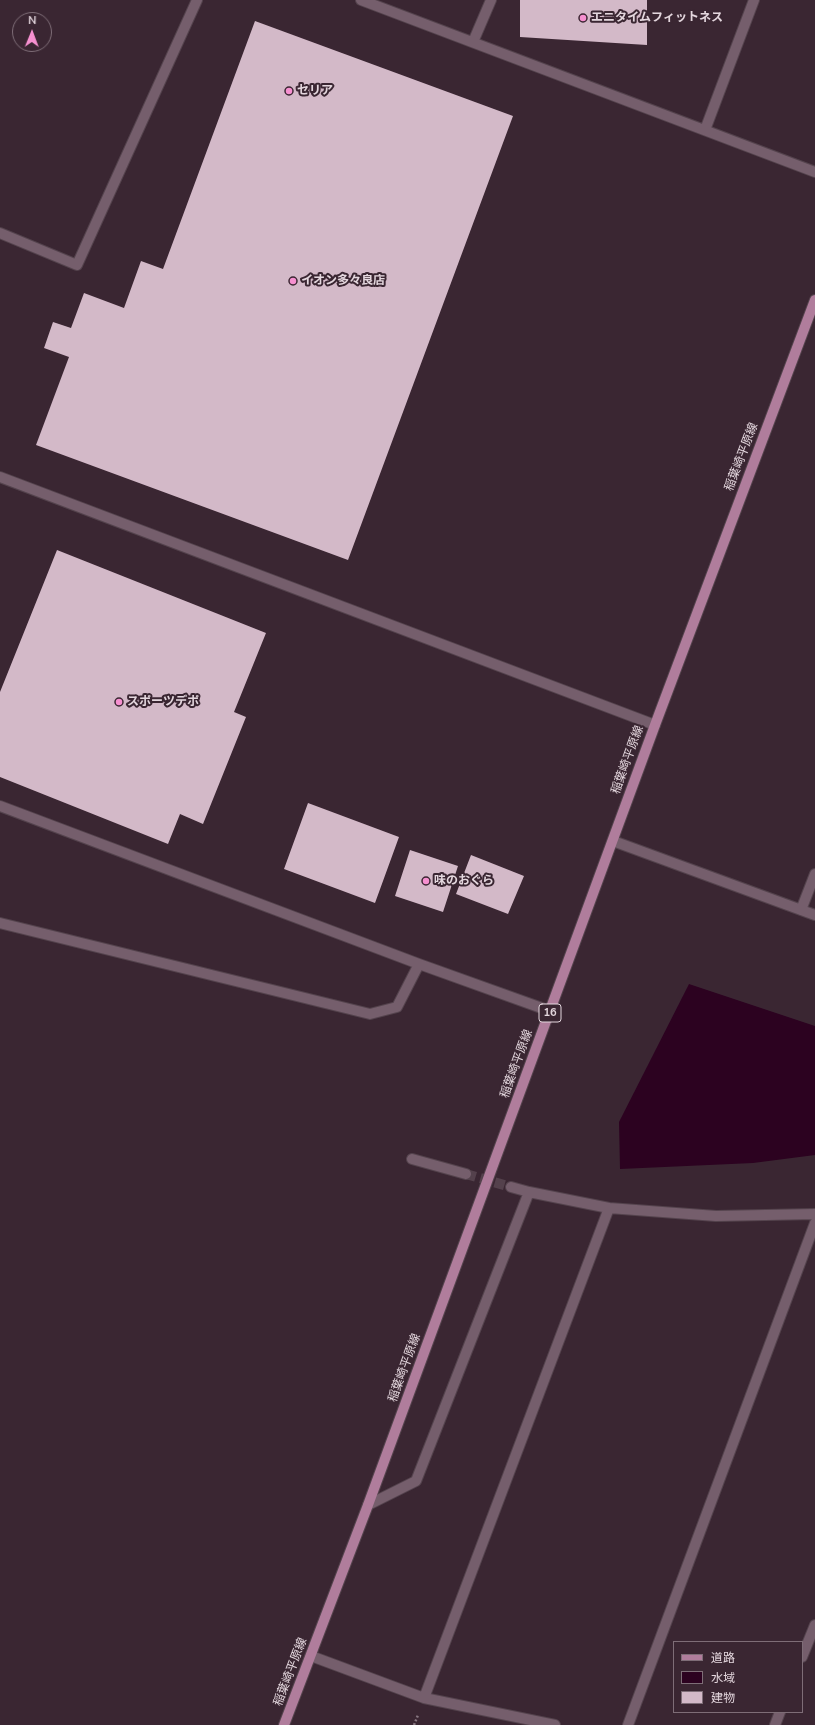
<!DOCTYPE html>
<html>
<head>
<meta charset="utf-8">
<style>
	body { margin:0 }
	#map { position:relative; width:815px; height:1725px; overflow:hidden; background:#3a2632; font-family:"Nunito Sans","Noto Sans JP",sans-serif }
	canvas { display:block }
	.legend { position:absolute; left:673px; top:1641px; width:130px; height:72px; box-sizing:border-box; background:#3a2632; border:1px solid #7e6d77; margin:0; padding:5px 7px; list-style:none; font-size:12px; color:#e4d7de }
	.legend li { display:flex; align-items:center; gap:8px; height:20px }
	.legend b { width:20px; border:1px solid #7e6d77 }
	.north { position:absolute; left:12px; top:12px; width:40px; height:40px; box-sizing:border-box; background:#3a2632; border:1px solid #7e6d77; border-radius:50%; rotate:1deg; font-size:11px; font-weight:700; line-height:16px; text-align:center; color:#e4d7de }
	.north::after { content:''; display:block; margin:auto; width:14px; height:18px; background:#f690d0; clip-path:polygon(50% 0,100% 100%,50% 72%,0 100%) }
</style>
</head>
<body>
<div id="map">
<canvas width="815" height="1725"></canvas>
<ul class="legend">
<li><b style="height:5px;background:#b07d9c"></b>道路</li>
<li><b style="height:11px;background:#2c0220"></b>水域</li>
<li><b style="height:11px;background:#d3b9c8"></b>建物</li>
</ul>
<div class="north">N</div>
</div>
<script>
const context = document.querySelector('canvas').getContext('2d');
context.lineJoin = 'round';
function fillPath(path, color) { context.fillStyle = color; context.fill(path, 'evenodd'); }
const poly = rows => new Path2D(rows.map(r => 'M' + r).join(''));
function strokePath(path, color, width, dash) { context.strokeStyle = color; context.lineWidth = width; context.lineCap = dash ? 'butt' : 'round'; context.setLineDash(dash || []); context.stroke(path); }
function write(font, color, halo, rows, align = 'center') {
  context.font = font + ' "Nunito Sans","Noto Sans JP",sans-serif'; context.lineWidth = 4; context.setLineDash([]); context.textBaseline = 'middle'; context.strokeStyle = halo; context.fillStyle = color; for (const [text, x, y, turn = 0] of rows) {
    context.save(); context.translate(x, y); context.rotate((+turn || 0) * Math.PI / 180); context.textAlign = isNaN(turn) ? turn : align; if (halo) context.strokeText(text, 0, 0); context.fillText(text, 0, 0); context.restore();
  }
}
const water = poly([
	[689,984,815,1026,815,1155,753,1163,620,1169,619,1122]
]);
const building = poly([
	[520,0,647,0,647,45,520,37],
	[255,21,513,116,348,560,36,445,69,357,44,348,53,322,71,328,84,293,124,308,141,261,163,269],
	[57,550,266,633,234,712,246,717,203,824,180,814,168,844,0,777,0,692],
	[308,803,399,837,375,903,284,869],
	[410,850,458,866,443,912,395,896],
	[471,855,524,876,508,914,456,894]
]);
const minorTunnel = poly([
	[466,1174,511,1187]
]);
const path = poly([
	[414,1725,418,1715]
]);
const minor = poly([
	[361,0,815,172],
	[473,42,491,0],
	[705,130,754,0],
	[0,233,77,265,197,0],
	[0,477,655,725],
	[0,806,419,964,550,1011],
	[613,841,815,915],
	[801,910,815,874],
	[0,923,370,1014,397,1007,419,964],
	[412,1159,466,1174],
	[511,1187,529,1192],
	[368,1505,416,1481,529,1192,609,1208],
	[311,1656,424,1698],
	[802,1657,815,1625],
	[555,1725,424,1698,609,1208,716,1216,815,1214],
	[628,1725,815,1223],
	[775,1725,780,1712]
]);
const primary = poly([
	[284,1725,368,1505,655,725,815,300]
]);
const markers = [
	[583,18,4,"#f690d0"],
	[289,91,4,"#f690d0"],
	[293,281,4,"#f690d0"],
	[119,702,4,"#f690d0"],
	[426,881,4,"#f690d0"]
];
const shields = [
	[550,1013,22]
];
const shieldNames = [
	["16",550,1013]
];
const poiNames = [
	["エニタイムフィットネス",591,18],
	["セリア",297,91],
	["イオン多々良店",301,281],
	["スポーツデポ",127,702],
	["味のおぐら",434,881]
];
const streetNames = [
	["稲葉崎平原線",742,457,-69],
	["稲葉崎平原線",628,760,-70],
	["稲葉崎平原線",517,1064,-70],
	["稲葉崎平原線",405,1368,-70],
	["稲葉崎平原線",291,1672,-69]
];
fillPath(water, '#2c0220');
fillPath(building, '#d3b9c8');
strokePath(minorTunnel, '#54414c', 10, [10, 5]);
strokePath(minor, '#54434d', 12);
strokePath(primary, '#54434d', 12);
strokePath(path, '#887781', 2.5, [2, 2]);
strokePath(minor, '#755e6c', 10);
strokePath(primary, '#b07d9c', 10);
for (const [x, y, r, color] of markers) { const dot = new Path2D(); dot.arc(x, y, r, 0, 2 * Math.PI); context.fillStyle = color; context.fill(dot); strokePath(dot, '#3a2632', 1.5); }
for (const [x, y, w] of shields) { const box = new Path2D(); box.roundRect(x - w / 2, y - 9, w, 18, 3); context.fillStyle = '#3a2632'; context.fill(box); strokePath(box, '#e4d7de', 1); }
write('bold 11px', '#e4d7de', null, shieldNames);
write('bold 12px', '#e4d7de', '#3a2632', poiNames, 'left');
write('12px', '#e4d7de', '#3a2632', streetNames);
</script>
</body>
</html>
